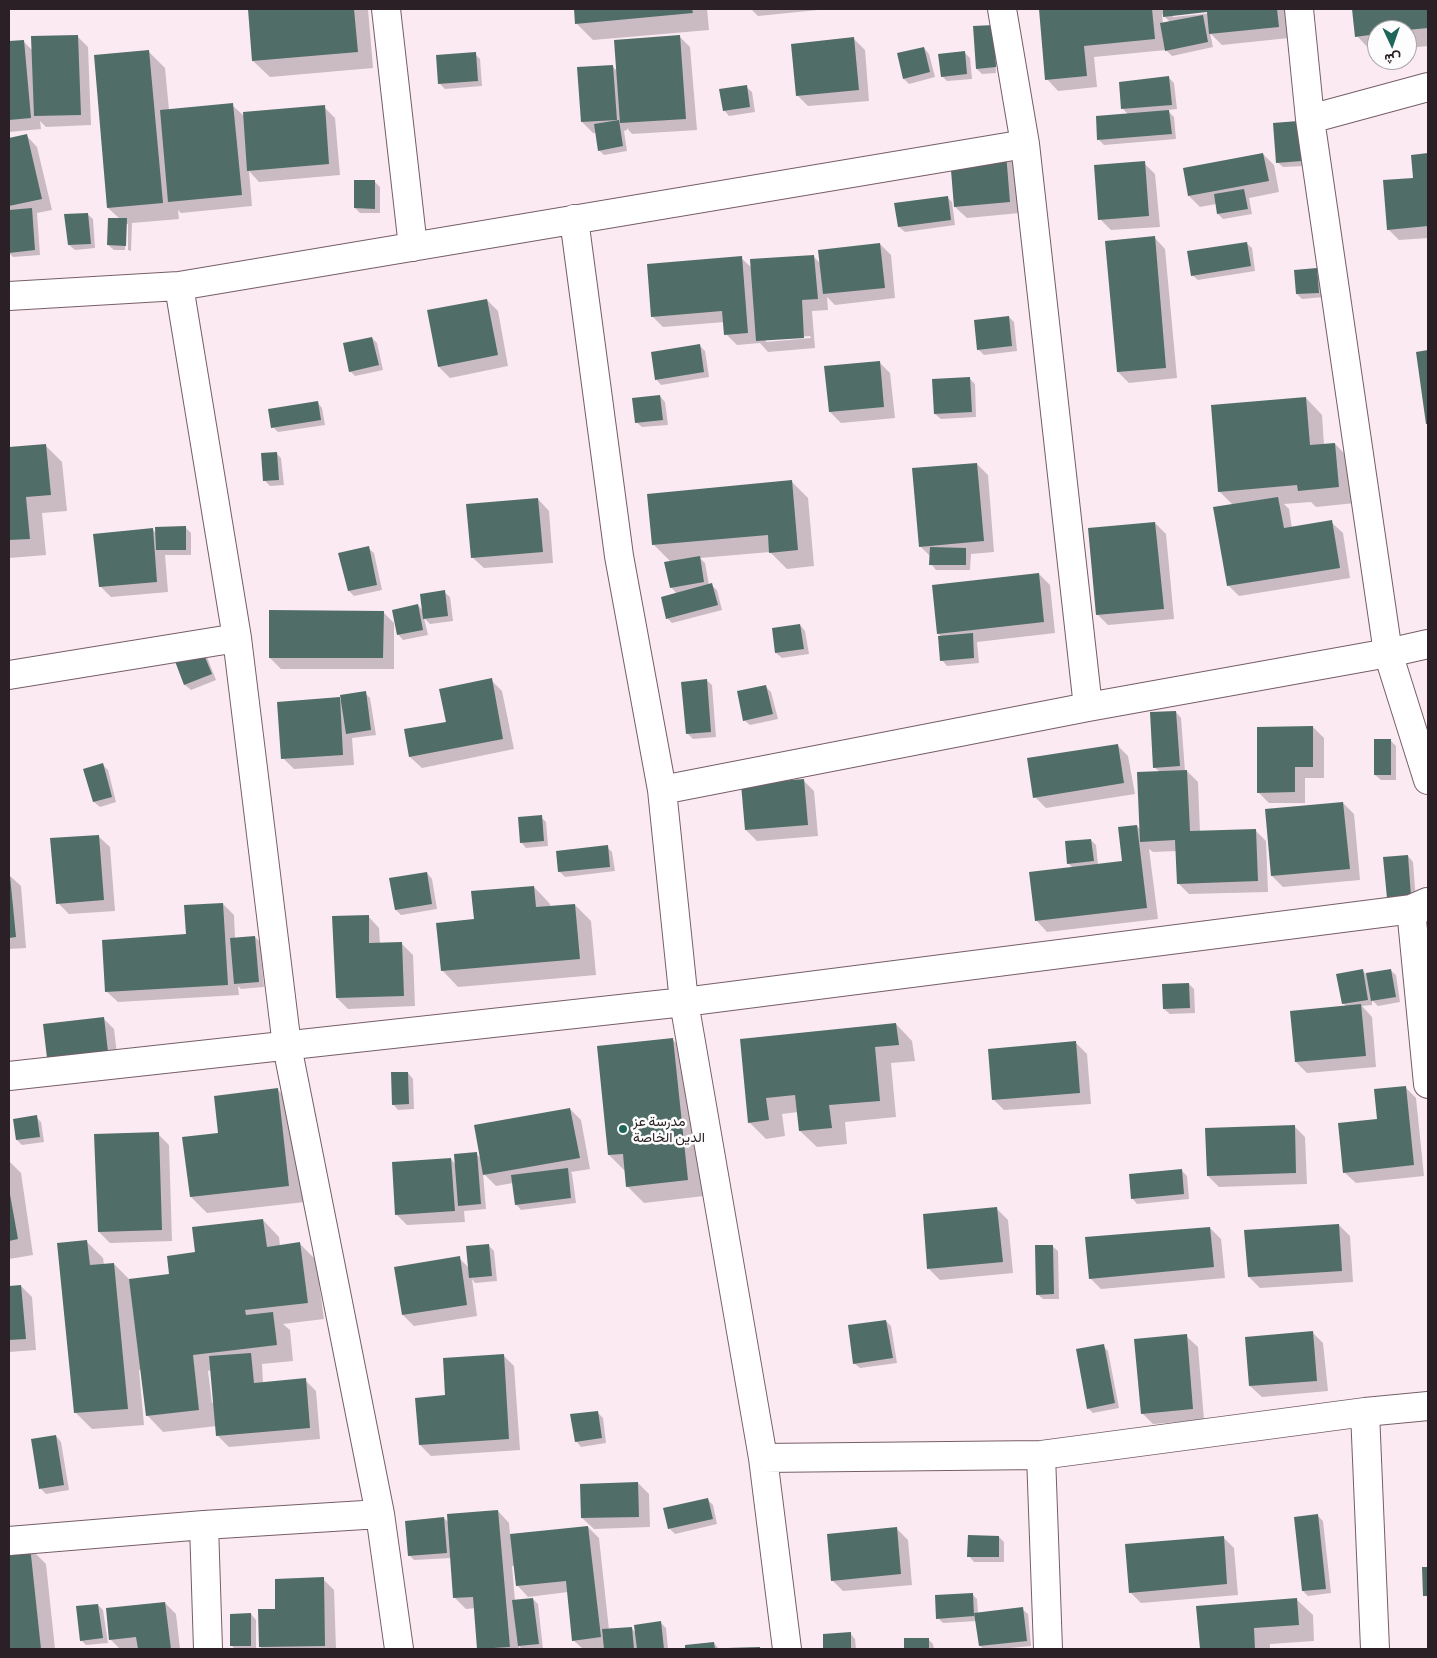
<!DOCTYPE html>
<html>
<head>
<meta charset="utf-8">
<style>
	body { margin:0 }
	#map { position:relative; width:1437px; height:1658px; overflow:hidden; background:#fceaf2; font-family:Barlow,Vazirmatn,sans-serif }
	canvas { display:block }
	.frame { position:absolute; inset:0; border:10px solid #2a2025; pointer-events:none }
	.north { position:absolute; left:1367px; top:20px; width:50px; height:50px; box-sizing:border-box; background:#fdfdfd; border:1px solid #a9a5a7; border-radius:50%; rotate:177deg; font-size:14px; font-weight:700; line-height:20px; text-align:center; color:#2a2025 }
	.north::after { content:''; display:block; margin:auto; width:18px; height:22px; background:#1e665a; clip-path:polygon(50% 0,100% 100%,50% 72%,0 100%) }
</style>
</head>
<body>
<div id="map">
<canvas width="1437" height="1658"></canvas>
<div class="frame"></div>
<div class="north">ش</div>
</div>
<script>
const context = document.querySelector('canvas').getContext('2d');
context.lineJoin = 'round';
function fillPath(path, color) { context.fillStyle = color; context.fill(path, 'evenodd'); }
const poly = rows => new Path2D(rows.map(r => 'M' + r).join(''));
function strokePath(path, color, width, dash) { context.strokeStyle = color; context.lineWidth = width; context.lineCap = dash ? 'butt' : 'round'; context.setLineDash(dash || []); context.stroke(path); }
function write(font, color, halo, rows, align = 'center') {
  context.font = font + ' Barlow,Vazirmatn,sans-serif'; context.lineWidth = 5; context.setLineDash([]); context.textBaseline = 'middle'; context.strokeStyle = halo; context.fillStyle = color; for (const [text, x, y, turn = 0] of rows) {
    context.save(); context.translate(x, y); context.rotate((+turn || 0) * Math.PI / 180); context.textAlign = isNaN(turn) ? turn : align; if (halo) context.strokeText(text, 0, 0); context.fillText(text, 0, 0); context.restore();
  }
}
const shadow = poly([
	[249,9,368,9,373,68,270,77,253,61],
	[575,9,707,9,709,30,593,40,577,24],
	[751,9,828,9,758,16],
	[1040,9,1286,9,1289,38,1222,45,1210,33,1213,47,1172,56,1166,50,1094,57,1097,87,1058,91,1047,79],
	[1213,10,1213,13,1173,17,1173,15],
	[1162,14,1170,22,1163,24],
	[1353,9,1428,9,1428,46,1407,48,1407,30,1377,30,1377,52,1373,53,1357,36],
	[994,27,999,32,1001,72,998,73,996,30,993,30,996,73,982,74,977,69,974,28],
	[77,36,88,47,91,125,46,127,40,121,41,129,9,132,9,43,23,41,33,51],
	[679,36,690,47,697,130,632,134,627,128,627,130,624,131,627,151,604,155,599,150,596,133,593,133,582,122,612,66,617,71],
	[854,39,865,50,869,101,808,106,797,95],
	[924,48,929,54,935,77,909,84,904,79],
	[149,52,165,68,169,110,232,105,244,116,324,107,335,118,340,175,259,182,249,171,252,206,181,213,178,210,179,219,132,223,131,251,128,250,128,224,126,224,125,250,114,250,108,245,120,219,108,208],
	[964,52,970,58,972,79,947,81,942,76],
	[475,54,480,59,482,86,445,89,440,84],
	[1169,78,1174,83,1177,109,1167,110,1174,117,1176,139,1104,145,1099,140,1129,115,1123,109],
	[746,87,752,92,755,112,729,116,724,110],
	[1298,123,1306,166,1283,167,1277,162],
	[26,135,37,147,52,210,37,213,40,255,13,257,9,253,9,140],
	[1263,154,1274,165,1279,192,1249,198,1252,214,1223,219,1218,214,1216,204,1200,207,1189,196,1184,169],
	[1005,155,1016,166,1020,213,967,218,955,207],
	[1428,155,1428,238,1399,240,1388,229,1414,179,1413,156],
	[1144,163,1155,174,1160,227,1111,230,1100,219],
	[374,181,380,187,380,213,360,213,355,208],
	[947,197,952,202,955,225,905,232,899,227,896,205],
	[87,214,93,219,95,248,75,250,69,245],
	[1154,237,1165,249,1177,378,1129,383,1118,372],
	[1246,243,1252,248,1255,271,1198,280,1192,275],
	[880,244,891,255,895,298,835,305,827,297,828,310,812,311,815,348,768,352,760,343,737,345,726,334,725,322,663,327,652,316,741,258,752,268,813,256,820,263],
	[810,336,811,338,766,342,766,339],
	[1316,270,1322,275,1324,297,1302,299,1297,294],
	[487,300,498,311,508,366,450,378,439,367],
	[1009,317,1014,322,1017,351,984,355,978,349],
	[372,338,377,343,383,370,355,376,350,371],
	[700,346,705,351,709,377,661,385,656,379],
	[1428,351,1428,424,1417,353],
	[879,362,890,373,895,418,841,423,830,412],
	[970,379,975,384,976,417,941,419,935,414],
	[660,396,665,402,668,425,642,427,636,422],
	[1306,398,1322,415,1324,445,1335,444,1351,460,1355,503,1316,507,1311,502,1284,504,1289,509,1292,528,1331,522,1343,533,1350,578,1239,596,1228,585,1233,505,1220,492],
	[317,402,322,408,325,425,278,432,273,427],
	[45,445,62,462,67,511,42,513,46,555,9,558,9,448],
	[276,453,281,458,284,485,270,486,265,481],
	[977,464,988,475,994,552,971,554,970,570,936,570,931,564,931,557,920,546],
	[791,481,808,498,814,566,787,569,770,552,700,558,705,563,709,585,711,585,717,590,722,610,672,623,667,618,677,594,671,587,671,562,653,544],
	[538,499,549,511,553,563,484,568,472,557],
	[1155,523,1166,534,1174,619,1108,625,1097,614],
	[186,528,191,533,191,555,165,555,168,592,111,597,100,586,152,529,157,534],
	[368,548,374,553,382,590,354,596,349,591],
	[1039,574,1050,585,1055,633,977,642,979,663,947,666,942,660,940,635,938,634],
	[444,592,450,597,453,621,430,624,424,618,428,635,403,640,398,634,418,605,424,612],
	[383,612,394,623,394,669,281,669,270,658],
	[800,625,805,631,809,654,782,658,776,653],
	[205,652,216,680,191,690,185,685,174,657],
	[491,680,502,691,514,749,422,768,410,757,405,730,447,723],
	[706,680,712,685,716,737,693,739,687,733],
	[766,687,771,692,778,719,750,725,744,720],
	[365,693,370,698,376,735,352,738,354,765,294,769,283,758,339,699,343,702],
	[1176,712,1181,718,1185,771,1187,771,1198,782,1200,832,1255,830,1266,841,1268,892,1189,894,1178,883,1177,851,1153,852,1149,849,1158,919,1047,932,1036,920,1073,868,1068,863,1091,840,1096,845,1098,865,1123,862,1137,826,1141,830,1160,772,1154,767],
	[1313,727,1324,738,1324,778,1305,778,1305,803,1269,803,1258,792],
	[1390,740,1396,746,1396,780,1381,780,1375,775],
	[1117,745,1128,756,1135,794,1046,808,1035,797],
	[102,764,108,770,116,802,100,807,94,802,85,770],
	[803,780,814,791,818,836,757,841,746,830],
	[1343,803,1354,814,1360,880,1283,887,1272,876],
	[541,817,546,822,548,846,526,848,521,842],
	[98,836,110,847,115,911,69,914,58,903],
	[607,847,612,852,615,871,565,877,559,871],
	[1408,856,1413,862,1416,901,1393,903,1388,897],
	[427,873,432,879,437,909,401,915,396,910],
	[9,875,21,886,26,948,9,949],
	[534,887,550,904,550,907,575,905,591,921,596,975,458,987,442,970,475,920],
	[223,904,234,915,235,938,255,937,260,942,264,987,241,989,238,986,239,995,118,1002,106,991,187,936],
	[368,916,379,928,380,944,402,944,413,955,415,1006,348,1009,337,998],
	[1362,970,1366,974,1390,970,1396,975,1400,1002,1378,1006,1372,1000,1372,1005,1362,1006,1372,1017,1376,1067,1307,1073,1296,1062,1347,1007,1343,1003],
	[1189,984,1194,989,1195,1013,1170,1014,1164,1009],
	[103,1018,114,1029,118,1063,45,1025],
	[896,1024,912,1041,915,1061,891,1063,896,1117,845,1122,847,1144,817,1147,800,1131,798,1112,782,1114,785,1136,766,1139,749,1122,741,1040],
	[673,1040,689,1056,704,1196,644,1203,627,1186,626,1172,609,1155],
	[1076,1043,1087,1054,1091,1104,1004,1110,993,1099],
	[408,1073,413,1079,414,1109,398,1110,393,1104],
	[1405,1087,1416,1098,1424,1176,1356,1183,1344,1172,1379,1120],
	[277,1089,294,1106,305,1202,207,1213,191,1197,219,1134],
	[570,1109,581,1120,590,1169,571,1172,572,1174,576,1203,521,1210,516,1204,513,1183,496,1186,483,1173,486,1209,464,1211,465,1222,407,1225,396,1214,451,1159,456,1165,476,1154,482,1159],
	[36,1117,41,1122,44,1142,22,1145,17,1140,14,1120],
	[1294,1126,1305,1137,1307,1184,1219,1187,1208,1176],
	[158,1134,169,1145,172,1241,110,1243,99,1232],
	[9,1161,21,1173,33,1255,9,1259],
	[1182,1171,1187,1176,1189,1199,1137,1204,1132,1198],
	[997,1209,1008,1220,1013,1273,940,1280,929,1269],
	[263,1220,279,1237,280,1246,300,1244,316,1260,324,1319,283,1324,290,1330,293,1361,262,1364,263,1383,305,1380,316,1391,320,1439,229,1447,218,1436,217,1426,163,1432,147,1415,141,1370,139,1370,144,1425,92,1429,76,1413,87,1242,103,1258,104,1265,114,1264,130,1280,170,1275,197,1253],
	[212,1370,215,1402,212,1403,208,1371],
	[1339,1225,1350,1236,1353,1282,1260,1288,1249,1277],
	[1210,1228,1221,1239,1225,1278,1101,1289,1090,1278],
	[489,1246,494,1251,497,1281,475,1283,472,1279,477,1316,414,1326,403,1315,459,1258,469,1268],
	[1052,1246,1058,1251,1059,1299,1043,1299,1037,1294],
	[21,1286,32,1297,36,1350,9,1352,9,1287],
	[886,1321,891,1326,897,1363,860,1368,854,1363],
	[1312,1332,1323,1343,1328,1391,1262,1397,1250,1386],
	[1186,1336,1198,1347,1204,1420,1153,1424,1142,1413],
	[1103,1346,1108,1351,1119,1408,1093,1413,1088,1408],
	[503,1355,514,1366,520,1450,431,1456,420,1445,447,1397],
	[597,1412,603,1418,606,1443,581,1447,576,1441],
	[56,1436,61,1442,69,1490,46,1494,41,1489],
	[638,1483,649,1494,650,1527,594,1529,582,1518],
	[708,1500,713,1505,717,1524,675,1534,669,1528],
	[498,1511,509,1523,510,1535,588,1527,599,1538,609,1630,631,1628,636,1633,661,1623,666,1628,668,1649,583,1649,573,1640,568,1592,528,1597,517,1585,515,1566,512,1566,515,1601,533,1599,538,1604,543,1649,522,1649,519,1646,519,1649,479,1649,476,1608,466,1609,455,1598,452,1558,414,1560,409,1555,444,1518,449,1523],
	[1318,1516,1323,1521,1331,1593,1308,1596,1303,1591],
	[897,1529,908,1540,912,1585,843,1591,832,1580],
	[999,1537,1004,1542,1004,1562,974,1562,969,1556],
	[1223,1537,1234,1548,1238,1595,1141,1603,1130,1592],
	[29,1547,46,1564,55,1649,9,1649,9,1549],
	[323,1579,334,1590,336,1649,263,1649,260,1647,276,1610],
	[972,1594,977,1599,978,1613,1022,1609,1028,1614,1031,1646,1000,1649,984,1649,980,1646,977,1621,943,1623,938,1618],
	[1296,1599,1313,1615,1314,1641,1270,1644,1270,1649,1201,1649,1198,1607],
	[165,1603,176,1614,180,1649,120,1649,110,1639],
	[98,1605,103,1610,108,1643,86,1645,81,1640],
	[251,1614,256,1620,256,1649,235,1649,231,1645],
	[850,1633,855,1639,856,1649,825,1649,824,1635],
	[905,1639,928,1639,933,1644,934,1649,905,1649],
	[714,1643,719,1649,687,1649,686,1646]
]);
const building = poly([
	[248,9,354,9,358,52,252,61],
	[574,9,692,9,693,13,575,24],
	[1039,9,1152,9,1155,39,1084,46,1087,76,1045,80],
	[1163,9,1277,9,1279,27,1209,34,1207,12,1163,17],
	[1352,9,1428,9,1428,28,1407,30,1377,30,1377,34,1355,37],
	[1203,15,1208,42,1165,51,1160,23],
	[994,25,996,67,976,69,973,26],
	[78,35,81,115,34,116,31,36],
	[680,35,686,119,620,123,614,40],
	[854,37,859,90,796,96,791,44],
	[24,40,31,118,9,120,9,41],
	[924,47,930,72,903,79,897,53],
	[149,50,163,203,107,208,94,55],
	[965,51,967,74,941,77,938,54],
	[476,52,478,81,438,84,436,55],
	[613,65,617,120,581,122,577,67],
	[1169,76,1172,105,1121,109,1119,82],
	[747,85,750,107,723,111,719,89],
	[233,103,242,195,168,202,160,110],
	[325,105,329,164,247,171,243,112],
	[1169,110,1172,134,1097,140,1096,116],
	[619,120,623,146,598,151,594,124],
	[1298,121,1302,161,1276,163,1273,123],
	[27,134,42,199,9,206,9,138],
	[1006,153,1010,202,954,207,950,158],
	[1263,153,1269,181,1188,196,1183,168],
	[1428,153,1428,226,1387,230,1383,180,1413,178,1411,155],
	[1145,161,1149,216,1098,220,1094,165],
	[354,180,375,180,375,209,354,208],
	[1244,189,1248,209,1217,214,1214,194],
	[948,196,951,220,898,227,894,203],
	[32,208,35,250,9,253,9,210],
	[88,213,91,244,68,245,64,214],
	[108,218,127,218,126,246,107,245],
	[1155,236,1166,368,1117,372,1105,241],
	[1247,242,1251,266,1191,276,1187,251],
	[880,243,885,288,823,294,818,250],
	[814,255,818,299,802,300,804,338,756,341,750,259],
	[742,256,748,333,724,335,722,311,651,317,647,264],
	[1317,268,1319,293,1296,294,1294,270],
	[487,299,498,355,438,367,427,310],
	[1009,316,1012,346,977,350,974,320],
	[372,337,379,365,349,372,343,343],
	[700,344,704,372,655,380,651,352],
	[1428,350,1428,424,1426,424,1416,352],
	[880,361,884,407,829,412,824,366],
	[970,377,972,412,934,414,932,379],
	[660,395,663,420,635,423,632,398],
	[1306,397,1310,445,1335,443,1339,487,1298,491,1297,485,1218,492,1211,405],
	[318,401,321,420,271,428,268,409],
	[46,444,51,495,26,497,30,539,9,540,9,447],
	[277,452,279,480,263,481,261,453],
	[977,463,984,541,919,547,912,468],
	[792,480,798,550,769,553,768,535,652,545,647,494],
	[1278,497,1284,528,1332,520,1340,568,1227,586,1213,507],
	[538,498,543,552,471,558,466,504],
	[1155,522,1164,609,1096,615,1088,528],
	[186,526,186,550,156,550,155,527],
	[153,528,157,582,99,587,93,534],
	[369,546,377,585,348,591,338,553],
	[930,547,966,548,966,565,929,565],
	[700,556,704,582,670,588,664,562],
	[1039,573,1044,622,937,634,932,585],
	[712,583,718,605,666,619,661,597],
	[445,590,448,616,423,619,420,594],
	[418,604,423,630,397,635,392,610],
	[269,610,384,611,383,658,269,658],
	[800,624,804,649,775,653,772,628],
	[973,633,974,658,940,661,938,636],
	[200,645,212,674,184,685,173,656],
	[492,678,503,739,409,757,404,729,446,722,439,689],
	[707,679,711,732,686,734,681,682],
	[766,685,773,714,743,721,737,691],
	[366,691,371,730,346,734,340,695],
	[340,697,343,755,281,759,277,702],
	[1176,711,1180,766,1153,768,1150,712],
	[1313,726,1313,767,1295,767,1295,792,1257,793,1257,727],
	[1374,739,1391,739,1391,775,1374,775],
	[1118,744,1124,783,1033,798,1027,758],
	[103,763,112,797,93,802,83,769],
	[1187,770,1190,831,1256,829,1258,881,1177,884,1175,840,1140,842,1137,772],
	[804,779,808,825,745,830,741,784],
	[1343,802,1350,869,1271,876,1265,809],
	[542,815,544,841,520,843,518,817],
	[1137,825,1147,908,1035,921,1029,872,1122,861,1118,827],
	[99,835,104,900,56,904,50,838],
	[1091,839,1094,861,1067,864,1065,841],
	[608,845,610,867,558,872,556,851],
	[1408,855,1411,896,1387,898,1383,857],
	[427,872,432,904,395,910,389,878],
	[9,876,10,876,16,937,9,938],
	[534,886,536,907,575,904,580,959,441,971,436,923,474,919,471,891],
	[223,903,228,985,105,992,102,940,186,934,184,905],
	[369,915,369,943,402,942,404,996,336,998,332,916],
	[255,936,259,982,234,984,230,938],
	[1363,969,1368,1000,1342,1004,1336,974],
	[1391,969,1396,997,1371,1001,1366,973],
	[1189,983,1190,1008,1163,1009,1162,984],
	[1361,1004,1366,1056,1295,1062,1290,1011],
	[104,1017,108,1052,47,1058,43,1024],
	[896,1023,899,1045,875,1047,880,1101,829,1105,832,1128,799,1131,795,1095,766,1098,769,1120,748,1123,740,1039],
	[673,1038,688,1180,626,1187,623,1154,608,1155,597,1046],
	[1076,1041,1080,1093,992,1100,988,1049],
	[391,1072,408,1072,409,1104,392,1105],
	[1406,1086,1414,1165,1343,1173,1338,1123,1377,1119,1374,1089],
	[278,1088,289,1186,190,1197,182,1137,218,1133,214,1096],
	[570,1108,580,1158,483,1175,474,1125],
	[37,1115,40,1137,16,1140,13,1119],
	[1295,1125,1296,1173,1207,1176,1205,1128],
	[159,1132,162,1230,98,1232,94,1134],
	[477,1152,481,1204,458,1206,454,1154],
	[451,1158,455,1211,395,1215,392,1162],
	[568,1168,571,1198,515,1205,511,1175],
	[1182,1169,1184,1194,1131,1199,1129,1174],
	[9,1189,18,1239,9,1241],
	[997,1207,1003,1262,927,1269,923,1214],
	[263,1219,267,1247,300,1242,308,1303,245,1310,246,1315,273,1312,277,1345,193,1355,199,1410,146,1416,129,1279,169,1274,167,1256,195,1252,192,1227],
	[1339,1224,1342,1271,1248,1277,1244,1230],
	[1210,1227,1214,1267,1089,1279,1085,1237],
	[87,1240,90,1265,114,1263,128,1409,74,1413,57,1243],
	[489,1244,492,1276,469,1278,466,1246],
	[1035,1245,1053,1245,1054,1294,1036,1295],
	[460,1256,467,1305,402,1315,394,1267],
	[21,1285,26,1339,9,1340,9,1286],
	[886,1320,893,1358,853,1364,848,1325],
	[1313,1331,1317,1381,1249,1386,1245,1337],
	[1187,1334,1193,1409,1141,1414,1134,1339],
	[1104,1344,1115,1403,1087,1409,1076,1349],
	[251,1353,254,1383,306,1378,310,1428,216,1436,209,1356],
	[504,1354,509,1439,419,1445,415,1398,445,1395,443,1358],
	[598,1411,602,1438,575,1442,570,1414],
	[56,1435,64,1485,39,1489,31,1439],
	[638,1482,639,1517,581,1518,580,1484],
	[708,1498,713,1519,668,1529,663,1508],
	[498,1510,510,1647,477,1649,473,1597,453,1598,447,1514],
	[1318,1514,1326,1589,1302,1591,1294,1517],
	[444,1517,447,1553,408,1556,405,1521],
	[588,1526,601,1637,572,1641,566,1581,516,1586,510,1534],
	[897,1527,901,1574,831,1581,827,1534],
	[968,1535,999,1536,999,1557,967,1557],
	[1224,1536,1227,1584,1129,1593,1125,1544],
	[30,1546,41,1649,9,1649,9,1548],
	[1422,1567,1428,1567,1428,1596,1423,1596],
	[324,1577,325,1646,259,1647,258,1609,275,1609,275,1579],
	[973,1593,974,1616,936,1619,935,1595],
	[533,1598,539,1644,518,1646,512,1600],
	[1297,1598,1299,1625,1254,1628,1255,1649,1200,1649,1196,1606],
	[165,1602,171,1649,138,1649,136,1637,109,1640,106,1608],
	[98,1604,103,1638,80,1641,76,1606],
	[1023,1607,1027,1641,979,1646,974,1613],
	[251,1613,251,1646,230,1646,230,1614],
	[661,1621,664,1649,637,1649,634,1625],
	[632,1627,634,1649,604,1649,602,1629],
	[851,1632,851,1649,823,1649,823,1634],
	[904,1638,929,1638,929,1649,904,1649],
	[714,1642,715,1649,685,1649,685,1645],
	[760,1647,760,1649,727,1649,727,1648]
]);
const minor = poly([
	[386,9,413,247],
	[1002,9,1025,144,1088,707],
	[1299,9,1310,119,1388,653,1428,780],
	[1310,119,1428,87],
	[574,219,619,556,662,790,684,1002,763,1458,787,1649],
	[179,286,237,638,287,1046,380,1514,399,1649],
	[9,296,179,286,1025,144],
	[9,675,237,638],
	[662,790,1088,707,1388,653,1428,644],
	[1427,902,1411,909,1428,1084],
	[9,1076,684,1002,1428,907],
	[1365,1412,1375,1649],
	[1041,1455,1048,1649],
	[763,1458,1041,1455,1365,1412,1428,1406],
	[204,1525,208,1649],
	[9,1541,204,1525,380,1514]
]);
const markers = [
	[623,1129,5,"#1e665a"]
];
const poiNames = [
	["مدرسة عز",633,1121],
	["الدين الخاصة",633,1137]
];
fillPath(shadow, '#0003');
fillPath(building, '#506d67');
strokePath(minor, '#765e69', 30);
strokePath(minor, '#fff', 28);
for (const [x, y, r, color] of markers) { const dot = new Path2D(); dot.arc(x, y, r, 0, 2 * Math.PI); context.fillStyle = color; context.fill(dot); strokePath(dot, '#fdfdfd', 2); }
write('14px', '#2a2025', '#fdfdfd', poiNames, 'left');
</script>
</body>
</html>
